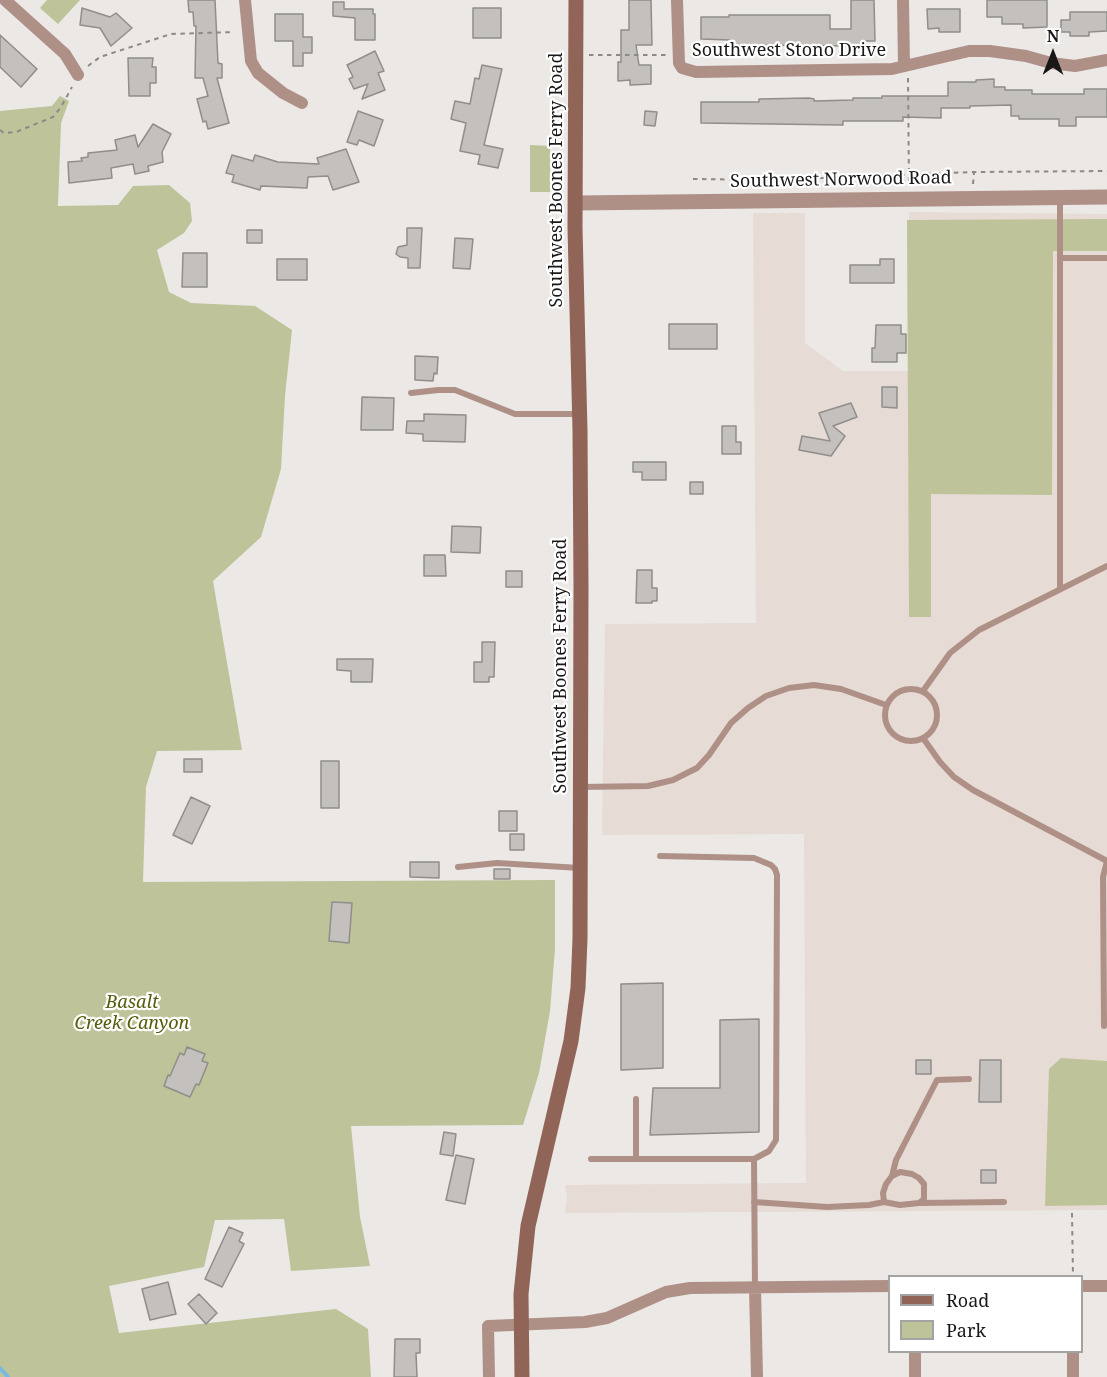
<!DOCTYPE html>
<html>
<head>
<meta charset="utf-8">
<style>
	body { margin:0 }
	#map { position:relative; width:1107px; height:1377px; overflow:hidden; background:#ebe8e6; font-family:"Noto Serif",serif }
	canvas { display:block }
	.legend { position:absolute; left:888px; top:1275px; width:195px; height:78px; box-sizing:border-box; background:#fff; border:2px solid #a3a3a2; margin:0; padding:8px 10px; list-style:none; font-size:18px; color:#191817 }
	.legend li { display:flex; align-items:center; gap:12px; height:30px }
	.legend b { width:30px; border:2px solid #a3a3a2 }
	.north { position:absolute; left:1023px; top:24px; width:60px; height:60px; -webkit-text-stroke:4px #fff; paint-order:stroke; rotate:0deg; font-size:16px; font-weight:700; line-height:24px; text-align:center; color:#191817 }
	.north::after { content:''; display:block; margin:auto; width:21px; height:27px; background:#191817; clip-path:polygon(50% 0,100% 100%,50% 72%,0 100%) }
</style>
</head>
<body>
<div id="map">
<canvas width="1107" height="1377"></canvas>
<ul class="legend">
<li><b style="height:8px;background:#916458"></b>Road</li>
<li><b style="height:16px;background:#bec39a"></b>Park</li>
</ul>
<div class="north">N</div>
</div>
<script>
const context = document.querySelector('canvas').getContext('2d');
context.lineJoin = 'round';
function fillPath(path, color) { context.fillStyle = color; context.fill(path, 'evenodd'); }
const poly = rows => new Path2D(rows.map(r => 'M' + r).join(''));
function strokePath(path, color, width, dash) { context.strokeStyle = color; context.lineWidth = width; context.lineCap = dash ? 'butt' : 'round'; context.setLineDash(dash || []); context.stroke(path); }
function write(font, color, halo, rows, align = 'center') {
  context.font = font + ' "Noto Serif",serif'; context.lineWidth = 4.5; context.setLineDash([]); context.textBaseline = 'middle'; context.strokeStyle = halo; context.fillStyle = color; for (const [text, x, y, turn = 0] of rows) {
    context.save(); context.translate(x, y); context.rotate((+turn || 0) * Math.PI / 180); context.textAlign = isNaN(turn) ? turn : align; if (halo) context.strokeText(text, 0, 0); context.fillText(text, 0, 0); context.restore();
  }
}
const built = poly([
	[909,212,1107,214,1107,1210,565,1213,567,1197,565,1185,806,1183,804,834,602,835,605,624,756,623,753,213,805,213,805,343,843,371,910,371]
]);
const green = poly([
	[47,0,80,0,58,24,40,8],
	[60,96,69,101,61,123,58,206,118,205,133,186,169,185,190,203,192,221,184,233,157,250,169,292,191,303,255,306,292,330,285,396,281,469,261,537,213,581,242,750,157,751,146,787,143,882,555,880,555,949,550,1011,539,1073,523,1125,351,1126,360,1217,370,1266,291,1271,284,1219,215,1220,204,1267,109,1286,119,1333,336,1309,368,1329,371,1377,0,1377,0,111,52,106],
	[530,145,550,146,550,192,530,192],
	[1107,219,1107,251,1053,251,1052,495,931,494,931,617,909,617,907,220],
	[1061,1058,1107,1061,1107,1205,1045,1206,1049,1069]
]);
const stream = poly([
	[0,1368,8,1377]
]);
const building = poly([
	[188,0,215,0,218,63,222,64,222,78,217,78,229,123,208,129,206,121,203,122,197,99,208,96,203,78,195,78,196,26,194,26,193,12,189,12,188,0],
	[629,0,651,0,652,45,636,45,639,65,651,65,651,84,630,85,630,80,618,81,618,62,621,62,621,30,629,30,629,0],
	[851,0,874,0,875,41,864,41,864,46,730,45,730,40,701,39,701,17,729,17,729,15,830,15,830,29,851,29,851,0],
	[987,0,1047,0,1047,27,1023,28,1023,24,1002,24,1002,17,987,17,987,0],
	[333,2,344,2,344,9,373,9,373,14,375,14,375,40,355,40,355,18,333,16,333,2],
	[82,8,110,17,116,13,132,28,111,46,100,28,80,25,82,8],
	[473,8,501,8,501,38,473,38,473,8],
	[927,9,960,9,960,32,939,32,939,28,928,29,927,9],
	[1070,12,1107,12,1107,31,1089,32,1089,36,1070,36,1070,32,1061,32,1061,20,1070,20,1070,12],
	[275,14,303,14,303,37,312,37,312,53,303,53,303,66,293,66,293,41,275,41,275,14],
	[0,35,37,69,21,87,0,67,0,35],
	[375,51,384,71,378,73,385,90,362,99,368,84,354,89,349,79,353,77,347,65,375,51],
	[128,58,153,58,152,67,156,67,156,83,150,83,150,96,129,96,128,58],
	[482,65,502,69,484,145,503,149,498,168,478,164,480,155,460,151,466,123,451,119,455,101,470,104,475,78,479,79,482,65],
	[994,79,994,87,1005,87,1005,90,1032,90,1032,94,1084,94,1084,89,1107,89,1107,117,1076,117,1076,126,1059,126,1059,119,1019,119,1019,116,1011,116,1011,105,970,106,970,108,941,108,941,118,903,117,903,121,843,121,843,125,701,123,701,102,759,102,759,99,809,98,814,99,814,101,853,100,853,98,882,98,882,96,948,96,948,82,976,82,976,80,994,79],
	[358,111,383,120,374,146,359,140,357,145,347,142,358,111],
	[645,111,657,112,655,126,644,125,645,111],
	[153,124,171,134,162,152,163,162,148,166,149,171,135,174,133,164,111,168,112,178,69,183,68,162,82,161,81,158,88,157,88,153,117,150,115,140,135,135,138,147,153,124],
	[346,149,359,182,333,190,328,176,308,177,307,188,261,186,260,190,232,182,234,175,226,173,232,155,253,161,255,155,278,162,319,164,317,158,346,149],
	[407,228,422,228,420,268,408,268,408,258,400,257,396,254,398,247,407,245,407,228],
	[247,230,262,230,262,243,247,243,247,230],
	[455,238,473,239,470,269,453,268,455,238],
	[183,253,207,253,207,287,182,287,183,253],
	[277,259,307,259,307,280,277,280,277,259],
	[880,259,894,259,894,283,850,283,850,265,880,265,880,259],
	[669,324,717,324,717,349,669,349,669,324],
	[876,325,901,325,901,334,906,334,906,353,897,353,897,362,872,362,872,348,875,348,876,325],
	[415,356,438,357,437,374,434,373,433,381,415,380,415,356],
	[882,387,897,387,897,408,882,407,882,387],
	[362,397,394,398,393,430,361,430,362,397],
	[851,403,857,417,833,426,845,436,831,456,799,450,802,436,830,441,819,413,851,403],
	[424,414,466,415,465,442,423,441,423,434,406,433,407,421,424,421,424,414],
	[722,426,736,426,736,442,741,442,741,454,722,454,722,426],
	[633,462,666,462,666,480,642,480,642,472,633,472,633,462],
	[690,482,703,482,703,494,690,494,690,482],
	[452,526,481,527,480,553,451,552,452,526],
	[424,555,445,555,446,576,424,576,424,555],
	[637,570,652,570,652,588,657,588,657,601,652,601,652,603,636,603,637,570],
	[506,571,522,571,522,587,506,587,506,571],
	[482,642,495,642,494,677,489,677,489,682,474,682,474,662,482,662,482,642],
	[337,659,373,659,372,682,351,682,351,671,337,670,337,659],
	[184,759,202,759,202,772,184,772,184,759],
	[321,761,339,761,339,808,321,808,321,761],
	[191,797,210,806,192,844,173,835,191,797],
	[499,811,517,811,517,831,499,831,499,811],
	[510,834,524,834,524,850,510,850,510,834],
	[410,862,439,862,439,878,410,877,410,862],
	[494,869,510,869,510,879,494,879,494,869],
	[332,902,352,903,349,943,329,941,332,902],
	[663,983,663,1068,621,1070,621,984,663,983],
	[759,1019,759,1132,650,1135,653,1088,720,1088,720,1020,759,1019],
	[187,1047,205,1054,202,1061,208,1063,199,1085,196,1084,190,1097,164,1086,168,1075,170,1076,180,1053,184,1055,187,1047],
	[916,1060,931,1060,931,1074,916,1074,916,1060],
	[980,1060,1001,1060,1001,1102,979,1102,980,1060],
	[444,1132,456,1134,453,1156,440,1154,444,1132],
	[456,1155,474,1159,465,1204,446,1200,456,1155],
	[981,1170,996,1170,996,1183,981,1183,981,1170],
	[229,1227,243,1233,239,1241,244,1244,222,1287,205,1279,229,1227],
	[168,1282,176,1314,150,1320,142,1289,168,1282],
	[199,1294,217,1313,206,1324,188,1304,199,1294],
	[395,1339,420,1339,420,1353,416,1353,417,1377,394,1377,395,1339]
]);
const path = poly([
	[589,55,667,55],
	[88,66,100,57,171,34,234,32],
	[908,78,909,186],
	[0,130,4,133,16,132,53,117,61,107,72,87],
	[693,179,771,180,974,172,1107,171],
	[973,184,974,172],
	[1072,1213,1073,1276]
]);
const service = poly([
	[1060,198,1060,589],
	[1060,258,1107,258],
	[411,393,438,390,455,390,515,414,579,414],
	'885 715a26 26 0 1 1 52 0a26 26 0 1 1-52 0Z',
	[923,691,950,653,979,630,1107,566],
	[923,738,940,762,954,777,973,790,1107,861,1103,877,1104,1026],
	[581,787,648,786,673,780,697,768,709,755,731,723,748,708,766,696,789,688,814,685,841,689,886,705],
	[458,867,497,863,580,868],
	[636,1099,636,1159],
	[591,1159,754,1159,769,1151,776,1140,777,875,775,869,771,865,754,858,660,856],
	[754,1159,755,1287],
	[892,1176,896,1160,937,1080,969,1079],
	[754,1202,827,1207,869,1205,884,1202,883,1193,886,1184,892,1176,900,1172,912,1174,919,1178,924,1184,924,1199,919,1203,900,1205,884,1202],
	[920,1203,1004,1202]
]);
const minor = poly([
	[5,0,65,54,78,75],
	[245,0,251,61,258,73,283,93,302,103],
	[677,0,679,63,682,68,696,72,892,69,969,51,990,51,1026,56,1051,63,1075,66,1107,60],
	[903,0,904,66],
	[1082,1286,1107,1286],
	[755,1287,757,1377],
	[915,1352,915,1377],
	[1073,1352,1073,1377],
	[489,1377,488,1326,585,1322,607,1318,666,1292,690,1288,890,1286]
]);
const tertiary = poly([
	[576,203,1107,197]
]);
const secondary = poly([
	[522,1377,521,1294,528,1226,571,1041,578,988,580,939,581,586,580,431,575,228,576,0]
]);
const streetNames = [
	["Southwest Stono Drive",789,51],
	["Southwest Boones Ferry Road",557,180,-90],
	["Southwest Norwood Road",841,180,-1],
	["Southwest Boones Ferry Road",561,666,-90]
];
const parkNames = [
	["Basalt",132,1003],
	["Creek Canyon",132,1024]
];
fillPath(built, '#e6dbd5');
fillPath(green, '#bec39a');
strokePath(stream, '#76bae3', 4);
fillPath(building, '#c3c0be');
strokePath(building, '#908d8b', 1.5);
strokePath(path, '#8c8a89', 2, [4.5, 4.5]);
strokePath(service, '#af9087', 6);
strokePath(minor, '#af9087', 12);
strokePath(tertiary, '#af9087', 15);
strokePath(secondary, '#916458', 15);
write('18px', '#191817', '#fff', streetNames);
write('italic 18px', '#575c0c', '#fff', parkNames);
</script>
</body>
</html>
